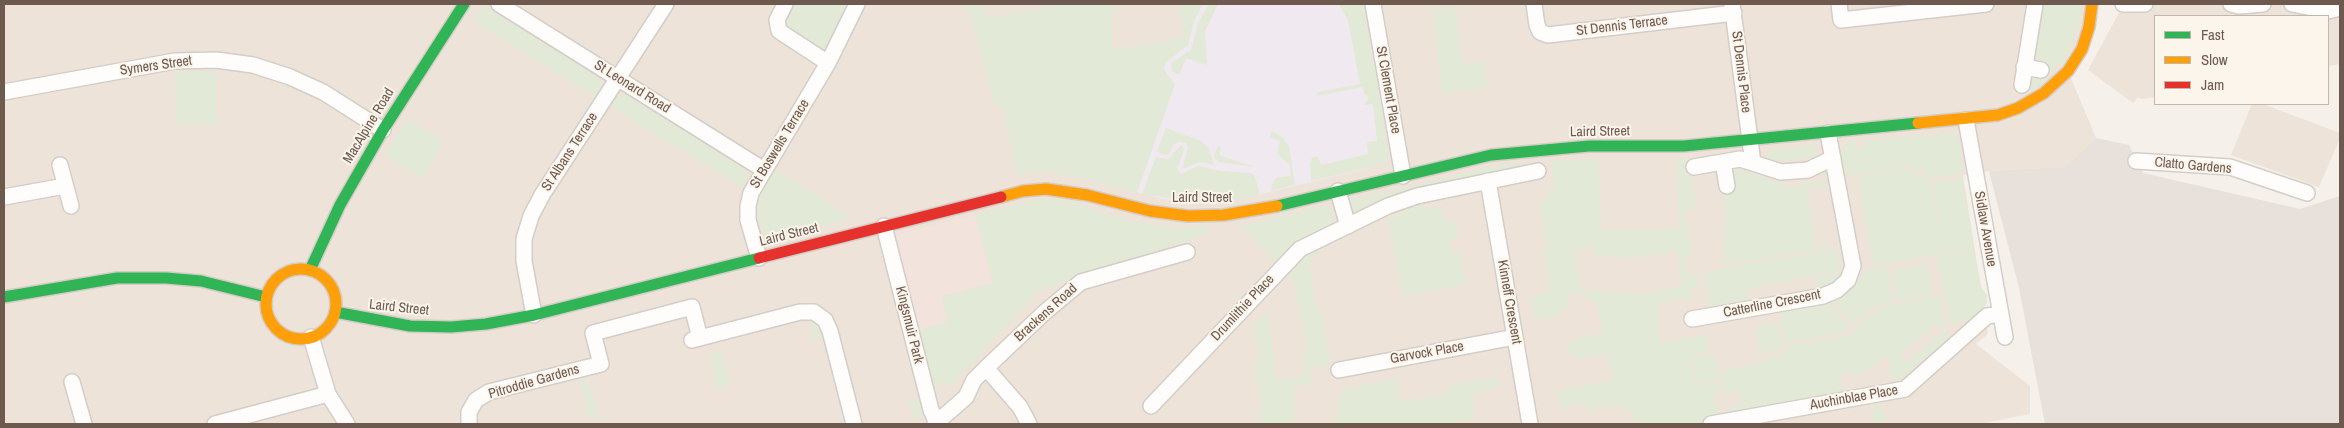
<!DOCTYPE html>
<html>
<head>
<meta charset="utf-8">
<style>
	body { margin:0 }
	#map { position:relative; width:2344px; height:428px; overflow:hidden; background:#f5f0ea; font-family:"Archivo Narrow",sans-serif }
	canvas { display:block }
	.frame { position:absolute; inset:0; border:5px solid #6e594e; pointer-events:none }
	.legend { position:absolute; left:2154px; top:15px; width:175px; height:90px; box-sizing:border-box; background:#fcf5ec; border:1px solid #c3b7ad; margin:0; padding:6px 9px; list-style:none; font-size:15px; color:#6e594e }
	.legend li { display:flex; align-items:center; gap:10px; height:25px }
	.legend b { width:25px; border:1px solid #c3b7ad }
</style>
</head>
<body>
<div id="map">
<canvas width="2344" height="428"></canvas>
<div class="frame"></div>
<ul class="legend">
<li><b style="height:6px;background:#30b455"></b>Fast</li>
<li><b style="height:6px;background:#ff9f0a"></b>Slow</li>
<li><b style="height:6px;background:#e5322d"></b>Jam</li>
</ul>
</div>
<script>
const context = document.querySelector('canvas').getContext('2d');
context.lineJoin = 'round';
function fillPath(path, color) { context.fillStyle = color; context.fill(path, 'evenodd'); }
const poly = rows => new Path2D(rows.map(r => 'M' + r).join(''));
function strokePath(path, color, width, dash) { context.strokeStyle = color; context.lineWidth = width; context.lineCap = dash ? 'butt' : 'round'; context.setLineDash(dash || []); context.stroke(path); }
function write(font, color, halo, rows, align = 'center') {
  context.font = font + ' "Archivo Narrow",sans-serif'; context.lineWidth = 4; context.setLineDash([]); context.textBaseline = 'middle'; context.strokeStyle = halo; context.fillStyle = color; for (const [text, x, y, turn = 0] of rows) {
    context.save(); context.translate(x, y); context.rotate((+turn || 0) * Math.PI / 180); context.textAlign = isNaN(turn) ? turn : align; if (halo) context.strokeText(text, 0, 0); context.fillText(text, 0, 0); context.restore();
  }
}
const residential = poly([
	[4,4,2092,4,2068,71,2096,138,2065,167,1989,171,1963,175,1988,334,1976,344,2030,386,2030,414,1979,424,1708,424,1707,416,1673,424,4,424],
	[2115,4,2340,4,2340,64,2328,66,2328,16,2155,16,2155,97,2141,99,2138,97,2133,103,2088,70,2119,13],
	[2252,104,2263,104,2340,133,2340,138,2319,187,2231,155]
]);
const commercial = poly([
	[975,214,993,283,942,296,948,322,919,330,894,236]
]);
const industrial = poly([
	[2096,138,2129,145,2143,173,2300,209,2340,196,2340,424,2045,424,2019,288,1989,171,2065,167]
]);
const education = poly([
	[1179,4,1363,4,1390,154,1385,164,1237,200,1202,203,1164,199,1087,179,1044,171,1017,175,1112,50,1184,37]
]);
const green = poly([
	[789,4,847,4,823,54,783,30,781,22],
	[967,4,983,4,981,10,990,18,1067,4,1114,4,1112,50,1184,37,1179,4,1203,4,1194,21,1188,45,1165,63,1164,70,1175,84,1137,193,1087,179,1044,171,1017,175,1003,107,996,108],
	[1209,4,1218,4,1205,31,1207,65,1186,58,1180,74,1176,74,1172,71,1171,63,1191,50,1198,23],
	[1339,4,1363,4,1390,154,1385,164,1311,181,1310,163,1312,158,1318,156,1321,165,1368,154,1367,142,1377,141,1373,104,1364,105,1369,97,1364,94,1363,87,1316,96,1318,92,1360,84,1348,20],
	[2043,4,2081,4,2079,27,2065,58,2044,81,2023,95,2018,93,2016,86,2035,77,2044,64,2033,55],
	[1455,7,1462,63,1484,61,1487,88,1442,94,1433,9],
	[483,8,488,8,597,76,601,81,600,88,596,97,473,21],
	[216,71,217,125,176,125,175,72],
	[622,95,629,96,744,168,747,174,747,179,743,188,610,106,615,97],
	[408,119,444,142,421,178,385,155],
	[1166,128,1201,141,1209,148,1214,165,1200,162,1182,169,1188,148,1186,143,1180,142,1174,144,1169,154,1166,155,1157,152],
	[1272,131,1283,138,1289,146,1295,185,1271,191,1272,185,1276,178,1290,176,1290,165,1277,154,1280,141,1270,137],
	[1950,133,1956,135,1960,142,1963,160,1961,173,1930,179,1924,174,1923,169,1914,170,1909,165,1845,176,1841,152,1846,142,1855,142,1856,148,1866,147,1865,141],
	[1815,145,1817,157,1772,162,1768,159,1767,150],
	[1180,146,1182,146,1184,150,1177,169,1181,174,1198,166,1221,171,1251,173,1255,177,1260,194,1237,200,1202,203,1142,194,1156,157,1168,159],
	[1218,146,1221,147,1219,155,1254,167,1220,162,1215,159,1214,154],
	[1677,158,1687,158,1697,209,1685,212,1693,255,1685,257,1688,276,1697,274,1699,287,1691,289,1692,297,1658,304,1660,319,1656,320,1660,342,1707,335,1709,344,1704,354,1689,357,1695,387,1719,382,1722,391,1714,393,1715,402,1722,412,1707,416,1708,424,1635,424,1633,411,1617,406,1588,410,1586,404,1560,407,1557,390,1612,380,1607,354,1579,358,1570,355,1566,341,1603,333,1598,307,1583,293,1567,294,1568,308,1557,311,1558,316,1535,321,1530,296,1550,292,1544,251,1547,244,1540,206,1554,185,1551,161,1599,159,1601,230,1679,229],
	[1594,246,1596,256,1634,258,1676,250,1682,281,1679,286,1645,294,1582,290,1574,251],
	[1530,162,1530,167,1400,195,1361,210,1351,212,1347,204,1349,201,1479,169],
	[1904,167,1930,181,1939,228,1941,227,1933,183,1962,178,1974,248,1873,266,1858,176],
	[1735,168,1786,185,1787,189,1797,188,1798,183,1825,181,1827,186,1807,190,1815,235,1812,236,1814,246,1828,244,1829,247,1725,265,1722,248,1726,240,1723,224,1726,217,1722,191,1735,188,1733,172],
	[775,169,851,218,771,238,763,234,756,209,758,198],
	[1044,199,1076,203,1111,216,1163,227,1209,227,1206,234,1038,291,953,384,945,386,938,385,931,380,919,330,948,322,942,297,993,283,975,214],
	[1418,205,1426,208,1441,207,1444,220,1455,221,1458,239,1449,242,1452,253,1461,253,1466,284,1402,296,1388,218],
	[1323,206,1331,209,1333,219,1330,227,1315,233,1299,243,1276,262,1241,226],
	[1322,246,1309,262,1315,306,1320,305,1330,364,1309,368,1311,383,1293,387,1296,409,1291,424,1259,424,1257,412,1262,405,1255,366,1260,359,1253,325,1267,313,1275,363,1273,364,1276,380,1305,376,1302,353,1307,351,1294,281,1287,279,1283,273,1302,254],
	[1837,248,1839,271,1746,289,1747,298,1745,300,1710,307,1704,272],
	[1974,250,1981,287,1987,295,1987,303,1982,311,1970,320,1950,323,1937,256],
	[1840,255,1847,259,1846,271,1840,281,1823,290,1817,287,1815,278,1841,272,1843,269],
	[1927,264,1932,295,1896,301,1891,270],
	[1886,266,1892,301,1878,304,1855,324,1833,302,1845,296,1855,285,1864,270],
	[1940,296,1948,339,1901,379,1893,381,1888,357,1877,358,1878,365,1866,367,1867,373,1853,375,1847,372,1840,374,1842,391,1729,412,1728,407,1741,404,1739,392,1725,394,1721,371,1764,362,1768,357,1783,354,1791,346,1848,336,1880,307],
	[1941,324,1943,336,1932,338,1933,344,1922,346,1923,352,1912,354,1913,360,1902,362,1900,350,1911,348,1911,342,1921,340,1920,334,1931,332,1930,326],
	[1829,303,1851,327,1846,332,1785,343,1780,314,1783,311],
	[809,320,816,323,822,329,824,337,813,341],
	[1778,322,1783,348,1760,353,1755,326],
	[721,351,730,384,717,388,710,354],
	[1715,354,1720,380,1697,384,1692,358],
	[1500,377,1501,386,1471,393,1475,419,1450,422,1450,424,1334,424,1342,389,1397,379,1401,402,1448,393,1449,385],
	[578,378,582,378,587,386,591,385,598,417,589,419],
	[918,398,922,409,920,417,915,422,909,400],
	[1872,404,1878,404,1885,415,1886,424,1873,424,1871,413,1874,412]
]);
const street = poly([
	[499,4,764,170],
	[785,4,777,20,779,31,828,63],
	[1373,4,1403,176],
	[1534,4,1537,25,1540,32,1548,35,1734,13],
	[1732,4,1753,163,1781,172,1808,170,1833,158],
	[1839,4,1841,20,1986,4],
	[2123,4,2145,4],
	[2231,4,2239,6,2263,4],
	[2292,4,2328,11,2340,8],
	[2024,67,2041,70],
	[2022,85,2035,4],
	[4,92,175,61,216,60,253,65,290,77,323,92,383,130],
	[1966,120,2005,337],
	[2136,161,2230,167,2307,193],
	[1723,162,1727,186],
	[60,165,71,206],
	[1694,167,1740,159,1753,163],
	[1488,181,1530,424],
	[1338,191,1348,226],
	[4,197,65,186],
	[884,226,931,410,937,423],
	[759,258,748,220,748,206,751,193,828,63,857,4],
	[534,315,524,261,524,239,531,216,542,195,666,4],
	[1692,319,1823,296,1837,290,1848,280,1853,266,1828,133],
	[311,337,328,394,347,424],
	[692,340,800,312,814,312,825,320,830,331,854,424],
	[986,368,1020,407,1029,424],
	[1339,370,1515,337],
	[72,382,84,424],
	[1151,406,1300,249,1388,206,1417,196,1538,171],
	[215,424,328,394],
	[469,424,469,412,476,400,489,392,601,364,593,333,692,307,700,338],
	[935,424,966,397,974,380,986,368,1045,312,1081,282,1187,252],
	[1711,424,1905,389,1987,316,2000,314]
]);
const fast = poly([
	[1277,206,1491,155,1589,146,1684,146,1918,123],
	[310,270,340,205,383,130,464,4],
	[4,297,117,278,166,278,201,281,266,297],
	[335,312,410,326,451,327,486,324,534,315,759,258]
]);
const slow = poly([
	[1918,123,1998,115,2018,108,2044,93,2068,71,2082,49,2089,27,2092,4],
	[1001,197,1023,191,1046,189,1087,195,1150,211,1188,216,1224,215,1277,206],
	'266 304a35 35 0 1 1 70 0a35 35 0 1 1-70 0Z'
]);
const jam = poly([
	[759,258,1001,197]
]);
const streetNames = [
	["St Dennis Terrace",1622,26,-7],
	["Symers Street",156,66,-8],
	["St Dennis Place",1741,72,83],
	["St Leonard Road",632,87,32],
	["St Clement Place",1388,90,80],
	["MacAlpine Road",369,126,-59],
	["Laird Street",1600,132,-1],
	["St Boswells Terrace",780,144,-59],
	["St Albans Terrace",570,152,-57],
	["Clatto Gardens",2193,166,5],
	["Laird Street",1202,198],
	["Sidlaw Avenue",1985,229,80],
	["Laird Street",789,235,-14],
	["Kinneff Crescent",1509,302,80],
	["Catterline Crescent",1772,304,-11],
	["Laird Street",399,308,6],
	["Drumlithie Place",1243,308,-47],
	["Brackens Road",1046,313,-42],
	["Kingsmuir Park",909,325,76],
	["Garvock Place",1427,353,-10],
	["Pitroddie Gardens",534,382,-16],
	["Auchinblae Place",1854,398,-10]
];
fillPath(residential, '#ede3d8');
fillPath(commercial, '#f2e3dc');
fillPath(industrial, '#e7e0db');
fillPath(education, '#f1e9f0');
fillPath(green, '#e2e9d6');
strokePath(street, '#d4cdc8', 18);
strokePath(fast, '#d4cdc7', 14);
strokePath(slow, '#d4cdc7', 14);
strokePath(jam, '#d4cdc7', 14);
strokePath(street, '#fefdfc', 15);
strokePath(fast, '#30b455', 11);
strokePath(slow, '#ff9f0a', 11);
strokePath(jam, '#e5322d', 11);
write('14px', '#6e594e', '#fcf5ec', streetNames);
</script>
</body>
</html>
